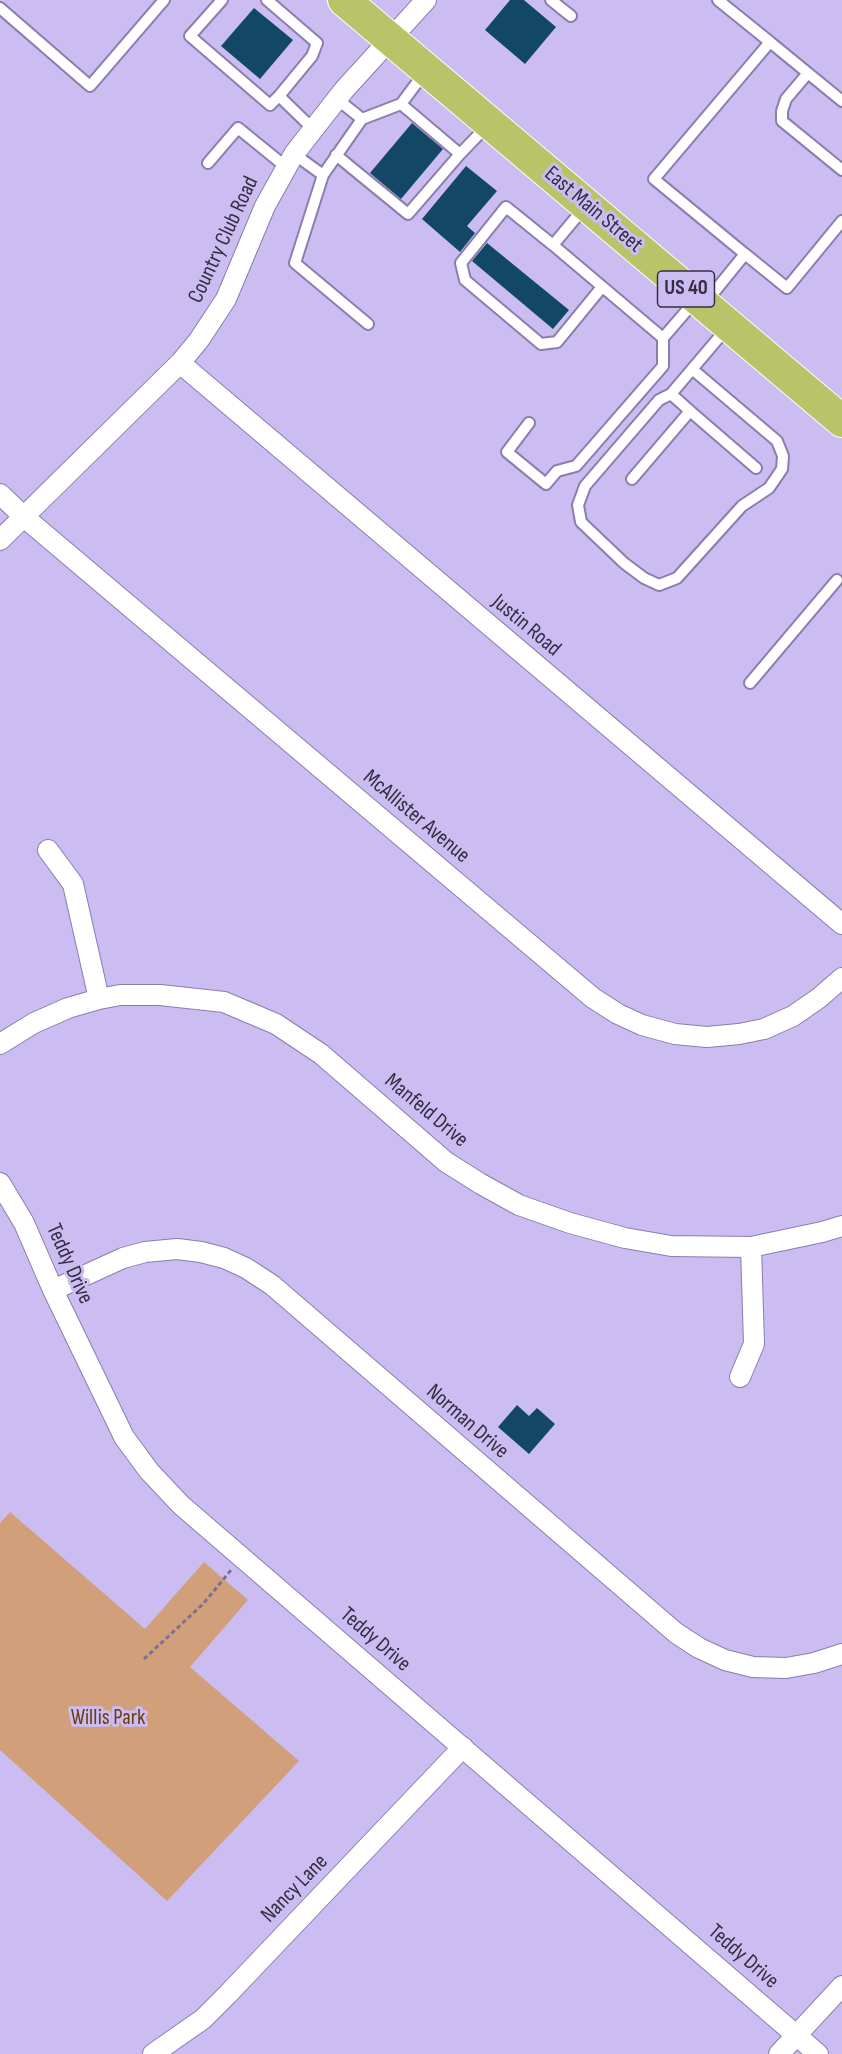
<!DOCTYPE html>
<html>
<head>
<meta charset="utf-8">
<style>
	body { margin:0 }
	canvas { display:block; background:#cbbcf1 }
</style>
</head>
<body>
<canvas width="842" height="2054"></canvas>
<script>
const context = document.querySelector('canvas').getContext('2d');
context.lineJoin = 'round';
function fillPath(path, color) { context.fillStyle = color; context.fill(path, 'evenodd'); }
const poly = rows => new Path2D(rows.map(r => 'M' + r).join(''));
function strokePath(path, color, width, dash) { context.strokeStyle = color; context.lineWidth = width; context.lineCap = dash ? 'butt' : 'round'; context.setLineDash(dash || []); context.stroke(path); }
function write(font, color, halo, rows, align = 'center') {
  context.font = font + ' "Sofia Sans Condensed",sans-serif'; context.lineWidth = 6; context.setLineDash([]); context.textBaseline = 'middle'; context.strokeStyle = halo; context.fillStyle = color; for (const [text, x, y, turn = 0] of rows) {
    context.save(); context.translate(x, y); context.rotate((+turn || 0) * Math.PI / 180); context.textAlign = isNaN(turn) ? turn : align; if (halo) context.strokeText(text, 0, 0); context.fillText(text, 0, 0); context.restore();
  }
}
const green = poly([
	[10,1512,145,1629,204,1562,248,1600,190,1667,299,1761,167,1901,0,1750,0,1523]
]);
const building = poly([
	[510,0,524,0,556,27,525,64,485,30],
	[254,8,293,40,260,79,221,46],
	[412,123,443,149,401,199,370,173],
	[466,166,497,191,467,226,475,233,460,252,422,219],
	[487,243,569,310,553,329,472,261],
	[517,1405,529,1416,537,1408,555,1424,529,1454,498,1427]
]);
const path = poly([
	[144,1659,203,1604,231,1570]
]);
const lane = poly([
	[222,0,190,36,270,105,279,96,312,128],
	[267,0,317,43,312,56,279,96],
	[551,0,571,16],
	[0,8,90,86,164,0],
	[770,42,842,101],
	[808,73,786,99,782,111,782,121,842,170],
	[337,99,362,119],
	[401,104,460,154,487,126],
	[294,154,323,175,362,119,401,104,425,72],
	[336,155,408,214,460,154],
	[208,163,238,128,286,167],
	[323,175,295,263,368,324],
	[584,208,553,245,663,338,695,301],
	[553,245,506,207,461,263,465,280,541,344,557,342,602,287],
	[745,254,787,288,842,221],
	[706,302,745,254,654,179,770,42,718,0],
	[671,394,659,400,585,486,578,505,581,522,624,563,644,578,659,585,677,578,742,506,769,488,782,469,783,456,777,441,692,369],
	[690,411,756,468],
	[529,423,507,452,546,484,557,471,576,466,663,366,663,338],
	[632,479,690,411,671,394,727,328],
	[750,683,837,580]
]);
const street = poly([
	[180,363,842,924],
	[0,494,24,517,593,998,618,1014,642,1025,675,1034,707,1037,739,1034,764,1029,793,1016,819,998,842,978],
	[0,540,180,363,199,340,226,299,265,206,294,154,344,90,426,0],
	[48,850,73,884,99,999],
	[0,1044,34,1023,68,1008,99,999,120,995,160,995,224,1002,276,1024,321,1054,446,1162,481,1184,519,1205,570,1223,625,1238,671,1246,751,1247,822,1232,842,1226],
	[0,1183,24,1223,53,1290,124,1437,149,1471,181,1505,818,2054],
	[53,1290,123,1258,145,1252,177,1249,201,1252,224,1258,246,1268,272,1285,676,1633,699,1648,725,1660,753,1667,786,1668,814,1663,842,1654],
	[740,1377,754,1344,751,1247],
	[153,2054,203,2019,228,1994,463,1747],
	[779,2054,842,1986]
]);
const primary = poly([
	[344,0,842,421]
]);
const shields = [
	[686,289,57]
];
const shieldNames = [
	["US 40",686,289]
];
const streetNames = [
	["East Main Street",593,210,40],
	["Country Club Road",224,240,-65],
	["Justin Road",526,626,40],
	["McAllister Avenue",416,817,40],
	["Manfeld Drive",426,1111,40],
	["Teddy Drive",69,1264,66],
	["Norman Drive",467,1422,41],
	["Teddy Drive",375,1640,41],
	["Nancy Lane",295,1889,-46],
	["Teddy Drive",743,1957,41]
];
const parkNames = [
	["Willis Park",108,1718]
];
fillPath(green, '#d19f7a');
fillPath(building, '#124865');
strokePath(lane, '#8b7dae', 14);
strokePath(street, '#8b7dae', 22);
strokePath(primary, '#fff', 34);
strokePath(path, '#7c7195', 3, [4.5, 3]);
strokePath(lane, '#fff', 10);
strokePath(street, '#fff', 20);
strokePath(primary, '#b9c468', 32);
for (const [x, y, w] of shields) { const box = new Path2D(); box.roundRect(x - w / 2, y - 18, w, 36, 4.5); context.fillStyle = '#cbbcf1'; context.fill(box); strokePath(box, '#352e43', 1.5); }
write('bold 21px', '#352e43', null, shieldNames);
write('22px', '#352e43', '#cbbcf1', streetNames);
write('22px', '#6e3b0a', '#cbbcf1', parkNames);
</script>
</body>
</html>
